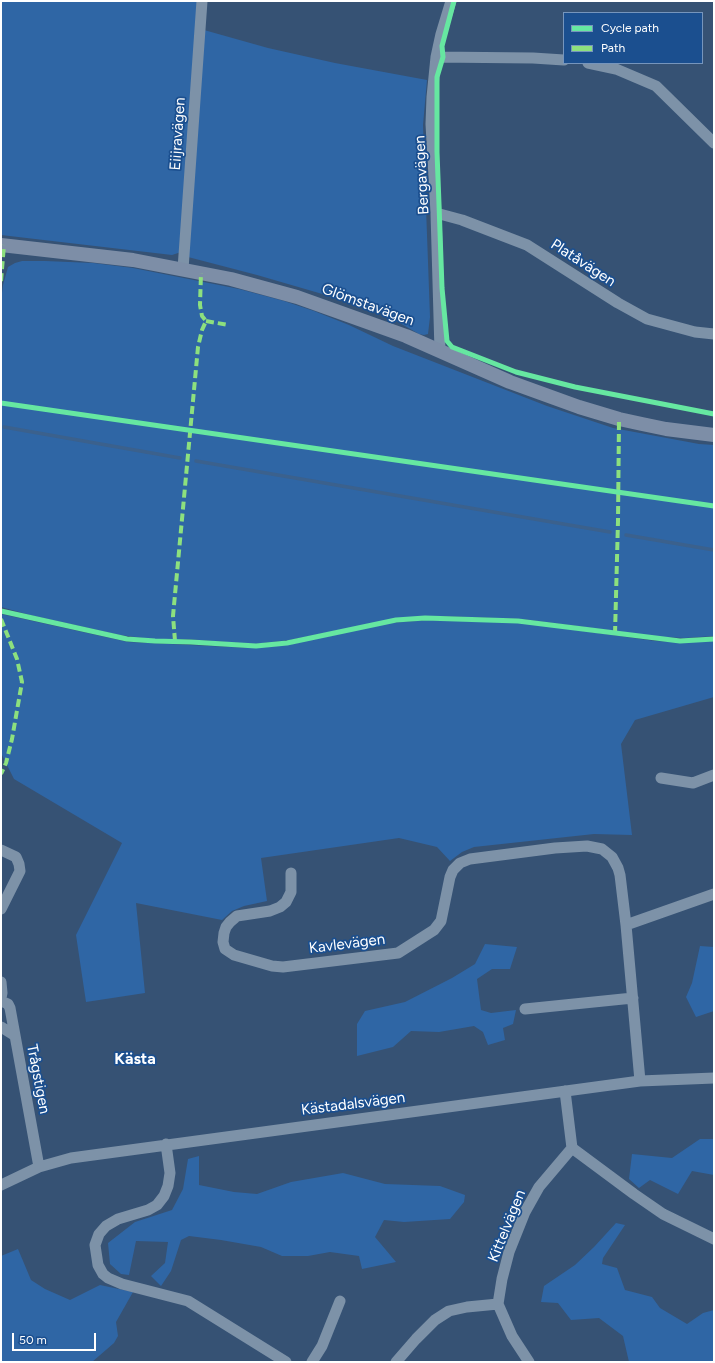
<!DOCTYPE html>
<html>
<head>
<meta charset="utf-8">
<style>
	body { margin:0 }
	#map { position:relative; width:715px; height:1363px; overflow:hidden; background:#365274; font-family:Figtree,sans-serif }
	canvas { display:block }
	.frame { position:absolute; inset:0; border:2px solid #fff; pointer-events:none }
	.legend { position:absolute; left:563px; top:12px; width:140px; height:52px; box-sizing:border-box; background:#1b4f8f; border:1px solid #7695bc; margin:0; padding:5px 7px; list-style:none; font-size:12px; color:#fff }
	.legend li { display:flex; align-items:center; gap:8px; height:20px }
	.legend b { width:20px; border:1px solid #7695bc }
	.scale { position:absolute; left:12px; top:1333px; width:84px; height:18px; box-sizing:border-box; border:2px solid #fff; border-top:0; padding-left:5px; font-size:12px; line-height:14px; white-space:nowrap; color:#fff; -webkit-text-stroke:3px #1b4f8f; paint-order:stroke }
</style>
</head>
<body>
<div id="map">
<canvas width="715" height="1363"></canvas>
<div class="frame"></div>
<ul class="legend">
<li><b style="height:5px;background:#66e7a1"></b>Cycle path</li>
<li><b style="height:5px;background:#8de07e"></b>Path</li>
</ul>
<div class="scale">50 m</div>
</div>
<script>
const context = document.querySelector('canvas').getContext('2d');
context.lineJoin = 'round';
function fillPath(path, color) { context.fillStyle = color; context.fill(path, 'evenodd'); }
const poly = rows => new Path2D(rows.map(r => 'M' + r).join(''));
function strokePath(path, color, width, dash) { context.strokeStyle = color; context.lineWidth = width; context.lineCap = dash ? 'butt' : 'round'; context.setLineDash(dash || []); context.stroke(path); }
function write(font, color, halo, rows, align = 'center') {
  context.font = font + ' Figtree,sans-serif'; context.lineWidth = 3.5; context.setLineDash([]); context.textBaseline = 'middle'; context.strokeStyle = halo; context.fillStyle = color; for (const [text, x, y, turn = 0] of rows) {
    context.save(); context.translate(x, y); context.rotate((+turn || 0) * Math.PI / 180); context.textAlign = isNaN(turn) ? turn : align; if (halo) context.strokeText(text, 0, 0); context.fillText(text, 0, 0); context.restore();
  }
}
const green = poly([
	[1,1,200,1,181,252,172,255,1,235],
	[204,30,268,48,335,63,427,80,423,125,430,317,428,334,424,335,419,334,391,318,371,309,343,300,257,275,188,257],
	[22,261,45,261,93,263,133,268,239,289,284,301,314,311,349,325,393,346,547,406,613,428,699,444,714,445,714,636,685,638,663,637,522,619,440,616,399,618,289,640,254,644,186,639,151,639,120,635,30,615,1,607,1,301,3,285,8,267,15,263],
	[1,614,128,642,250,648,287,645,390,623,431,620,525,623,655,641,677,642,714,641,714,697,635,720,621,744,632,835,594,834,474,847,462,852,450,861,437,847,399,838,261,858,267,901,244,906,232,911,222,920,136,903,145,993,86,1002,76,935,122,843,14,779,1,753],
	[485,944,517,947,510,969,492,969,477,979,481,1010,491,1013,516,1010,513,1024,503,1028,505,1040,488,1045,483,1032,474,1026,439,1032,411,1031,393,1047,357,1056,357,1024,365,1011,405,1002,452,978,475,964],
	[700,946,714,947,714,1011,696,1017,686,997,692,983],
	[700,1139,714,1139,714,1175,692,1171,678,1194,650,1180,639,1188,629,1179,632,1154,672,1158],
	[199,1156,199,1185,234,1192,257,1194,291,1182,343,1173,385,1184,440,1186,465,1195,464,1202,450,1219,404,1222,384,1220,375,1237,396,1262,362,1269,359,1256,330,1252,308,1256,282,1256,261,1247,221,1240,189,1236,181,1240,171,1271,161,1286,151,1276,165,1263,168,1242,136,1241,129,1275,121,1274,110,1264,108,1243,135,1222,172,1210,183,1189,188,1159],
	[616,1223,625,1225,603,1258,602,1264,617,1268,625,1290,652,1297,660,1308,687,1324,703,1313,714,1310,714,1362,629,1362,623,1336,599,1318,571,1320,558,1303,541,1302,544,1286,575,1265,594,1247],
	[18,1249,31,1280,45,1289,70,1300,100,1285,133,1292,116,1322,118,1336,114,1343,92,1362,1,1362,1,1256]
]);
const stream = poly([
	[4,427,180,458],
	[196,461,610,532],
	[626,535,714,550]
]);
const minor = poly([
	[436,57,533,58,564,60],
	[588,63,616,69,656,86,714,143],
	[436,213,462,220,527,245,618,303,647,319,695,332,714,334],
	[183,269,202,1],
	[440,351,436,213,431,124,432,97,436,57,441,34,451,1],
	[661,778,693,783,714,775],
	[1,850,16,857,19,864,20,871,1,909],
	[291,873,291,892,286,902,280,907,270,911,237,916,230,922,226,927,224,933,223,942,225,949,234,955,272,966,283,967,398,953,434,930,441,921,450,877,453,870,460,863,470,859,555,848,587,846,602,849,612,857,618,868,620,875,626,925,640,1081],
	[626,925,714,894],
	[1,982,2,993,1,998],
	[1,1001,8,1004,10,1008,39,1167],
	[525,1009,633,998],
	[1,1027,14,1035],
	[166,1144,170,1173,168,1186,164,1196,157,1205,148,1210,118,1219,106,1226,99,1234,95,1245,98,1265,103,1274,108,1278,122,1284,188,1301,286,1362],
	[572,1148,634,1194,663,1214,714,1239],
	[1,1185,39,1167,71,1158,603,1086,640,1081,714,1078],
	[312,1362,322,1346,340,1301],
	[396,1362,416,1339,435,1320,449,1311,467,1307,498,1304],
	[529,1362,512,1336,498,1304,502,1279,509,1252,525,1212,539,1187,572,1148,565,1091]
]);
const major = poly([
	[1,245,133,260,231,279,297,297,406,336,510,382,579,407,619,419,642,424,666,429,714,435]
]);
const quiet = poly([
	[1,281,4,245],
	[206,321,228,325],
	[1,619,17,659,22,682,12,739,6,763,1,774],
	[615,634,618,521,619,419],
	[175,641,173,616,198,347,202,330,206,321,202,316,200,305,201,273]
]);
const cycleway = poly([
	[454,1,442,46,443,57,437,77,437,152,439,204,442,288,447,341,452,347,516,372,575,387,714,414],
	[1,403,714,506],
	[1,611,127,639,155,641,191,642,256,646,287,643,396,620,425,618,518,621,680,641,714,639]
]);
const streetNames = [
	["Eiijravägen",178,134,-86],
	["Bergavägen",422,175,-93],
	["Platåvägen",583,263,33],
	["Glömstavägen",368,305,20],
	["Kavlevägen",347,944,-7],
	["Trågstigen",38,1079,79],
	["Kästadalsvägen",353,1104,-7],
	["Kittelvägen",507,1226,-68]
];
const neighbourhoodNames = [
	["Kästa",135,1059]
];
fillPath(green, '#2f66a5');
strokePath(stream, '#3b618d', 3.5);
strokePath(minor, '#7d92a8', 11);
strokePath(major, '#7d8ea7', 14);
strokePath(quiet, '#8de07e', 4, [8, 4]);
strokePath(cycleway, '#66e7a1', 5);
write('15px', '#fff', '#1b4f8f', streetNames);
write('bold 16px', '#fff', '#1b4f8f', neighbourhoodNames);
</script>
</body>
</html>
